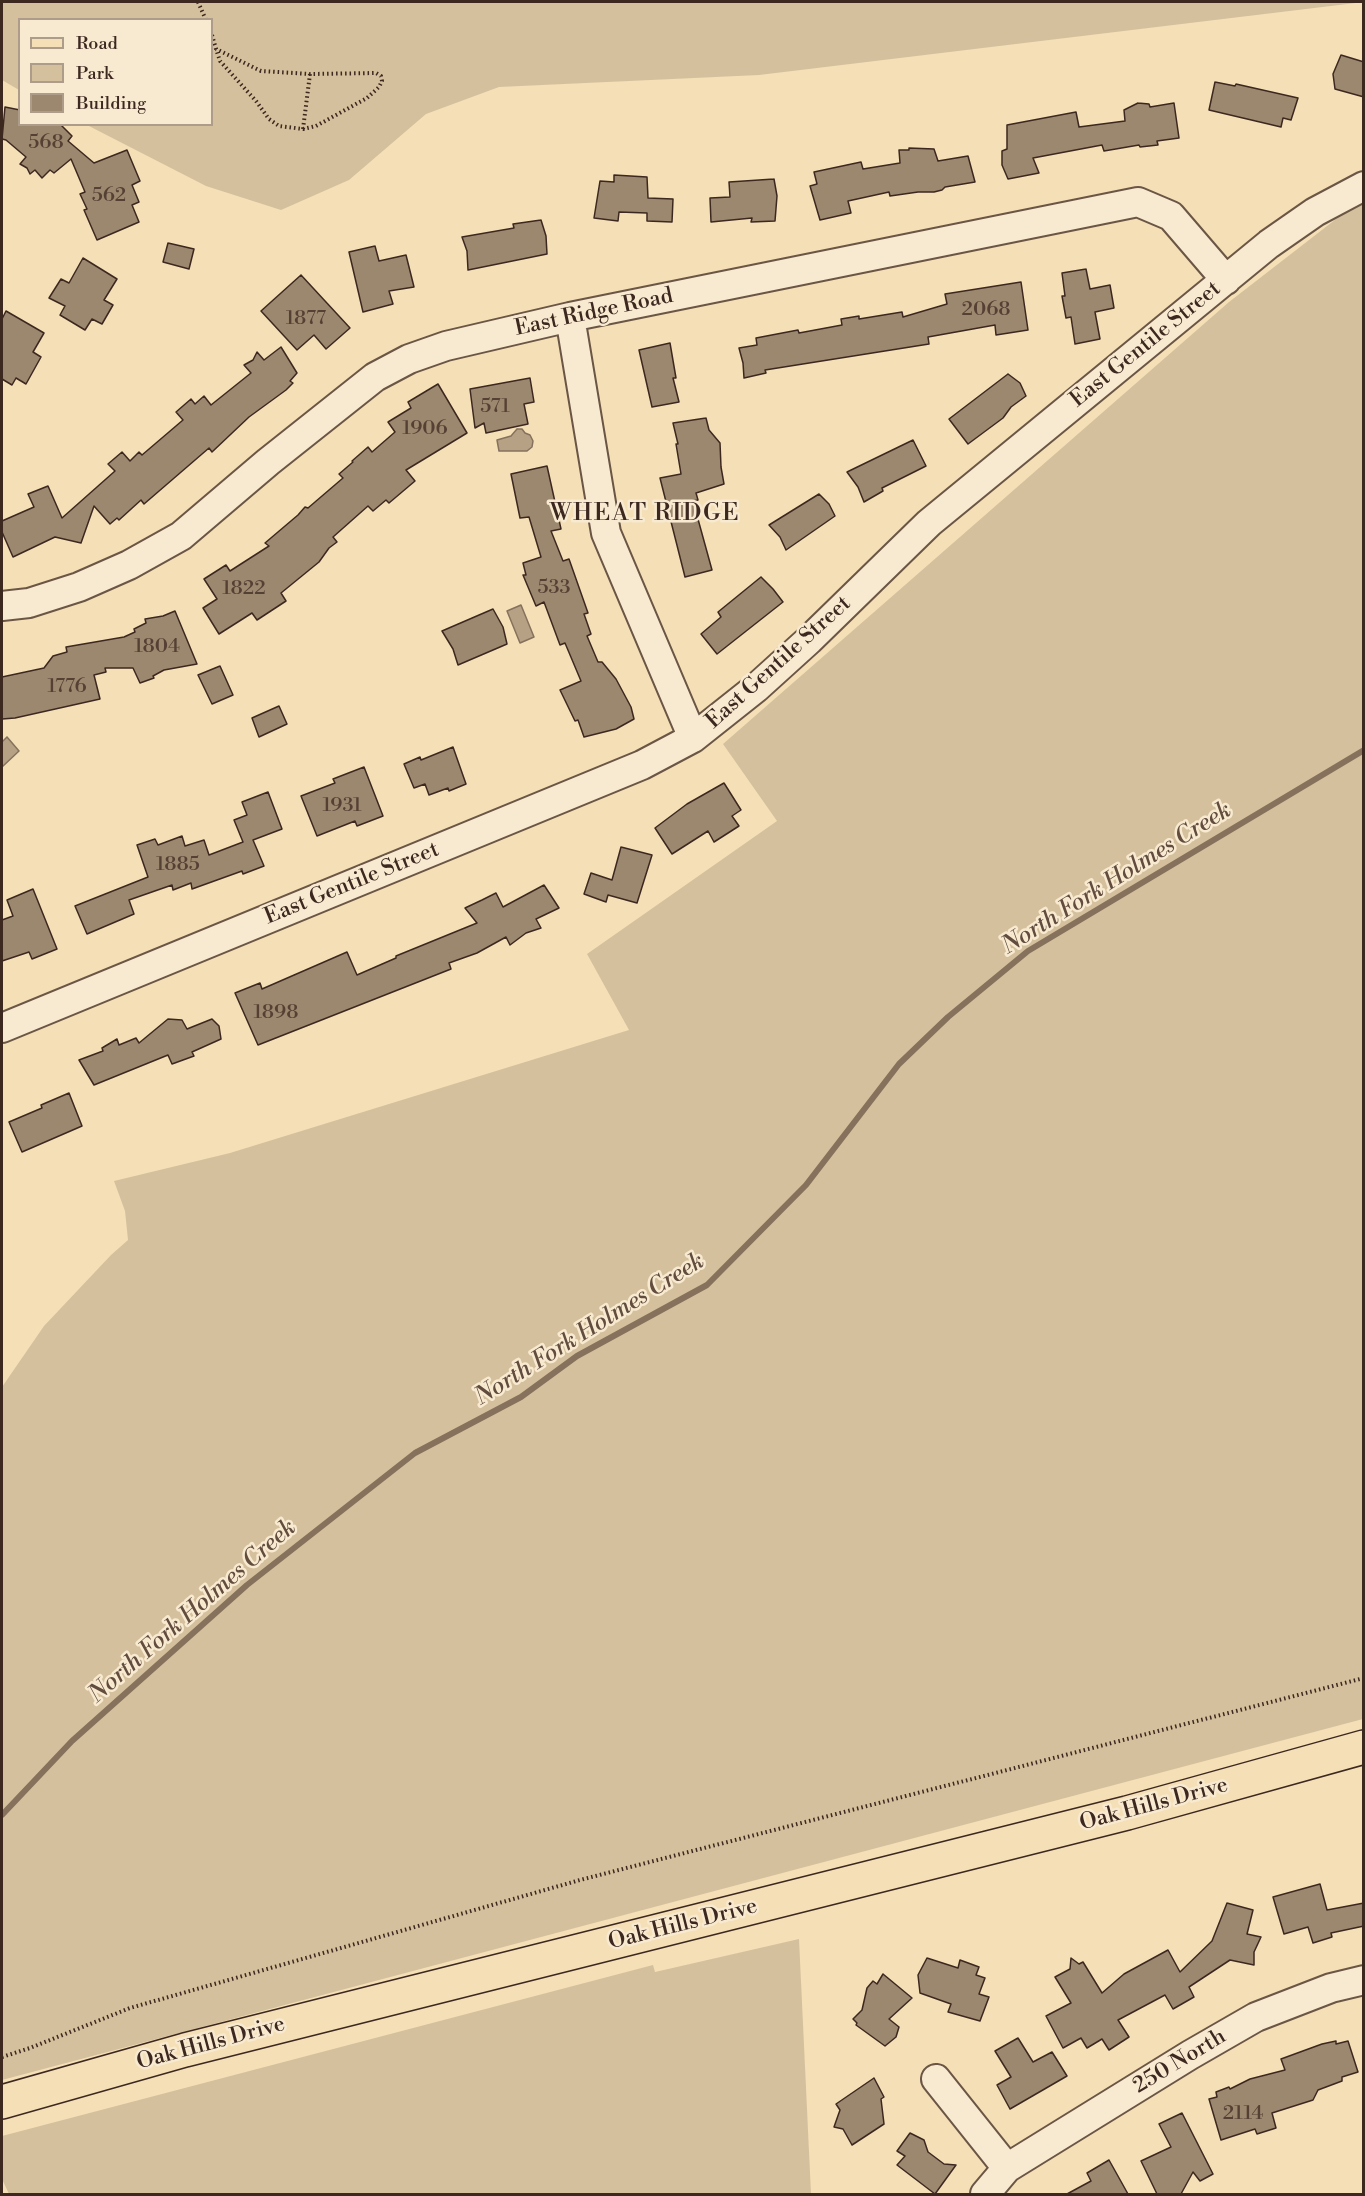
<!DOCTYPE html>
<html>
<head>
<meta charset="utf-8">
<style>
	body { margin:0 }
	#map { position:relative; width:1365px; height:2196px; overflow:hidden; background:#f4dfb7; font-family:"Libre Bodoni",serif }
	canvas { display:block }
	.frame { position:absolute; inset:0; border:3px solid #3d2820; pointer-events:none }
	.legend { position:absolute; left:18px; top:18px; width:195px; height:108px; box-sizing:border-box; background:#f8ead0; border:2px solid #ad9c8a; margin:0; padding:8px 10px; list-style:none; font-size:18px; color:#3d2820 }
	.legend li { display:flex; align-items:center; gap:12px; height:30px }
	.legend b { width:30px; border:2px solid #ad9c8a }
</style>
</head>
<body>
<div id="map">
<canvas width="1365" height="2196"></canvas>
<div class="frame"></div>
<ul class="legend">
<li><b style="height:8px;background:#f4dfb7"></b>Road</li>
<li><b style="height:16px;background:#d5c09d"></b>Park</li>
<li><b style="height:16px;background:#9c876f"></b>Building</li>
</ul>
</div>
<script>
const context = document.querySelector('canvas').getContext('2d');
context.lineJoin = 'round';
function fillPath(path, color) { context.fillStyle = color; context.fill(path, 'evenodd'); }
const poly = rows => new Path2D(rows.map(r => 'M' + r).join(''));
function strokePath(path, color, width, dash) { context.strokeStyle = color; context.lineWidth = width; context.lineCap = dash ? 'butt' : 'round'; context.setLineDash(dash || []); context.stroke(path); }
function write(font, color, halo, rows, align = 'center') {
  context.font = font + ' "Libre Bodoni",serif'; context.lineWidth = 5; context.setLineDash([]); context.textBaseline = 'middle'; context.strokeStyle = halo; context.fillStyle = color; for (const [text, x, y, turn = 0] of rows) {
    context.save(); context.translate(x, y); context.rotate((+turn || 0) * Math.PI / 180); context.textAlign = isNaN(turn) ? turn : align; if (halo) context.strokeText(text, 0, 0); context.fillText(text, 0, 0); context.restore();
  }
}
const green = poly([
	[2,2,1364,2,759,75,499,87,426,114,349,180,281,210,206,186,87,125,212,124,212,20,20,20,19,90,2,80],
	[1363,203,1363,1719,2,2080,2,1387,44,1326,111,1255,128,1240,125,1211,114,1181,230,1153,629,1030,587,954,777,821,723,744,1229,302,1349,209],
	[799,1939,811,2194,9,2194,2,2179,2,2136,653,1965,655,1972]
]);
const water = poly([
	[517,429,522,429,525,433,530,435,533,441,532,447,527,451,499,451,497,440,511,436,517,429],
	[521,605,534,637,520,643,507,611,521,605],
	[7,737,19,751,2,767,2,742,7,737]
]);
const stream = poly([
	[2,1815,72,1741,247,1585,415,1453,521,1397,577,1356,707,1285,806,1185,899,1064,948,1017,1028,951,1364,750]
]);
const building = poly([
	[1341,55,1364,62,1364,97,1335,89,1333,74,1341,55],
	[1215,82,1235,86,1236,84,1298,98,1291,120,1283,118,1281,127,1209,110,1215,82],
	[1138,103,1149,104,1150,107,1174,103,1179,138,1157,141,1158,145,1140,147,1139,145,1104,151,1102,145,1033,158,1039,173,1008,179,1002,165,1002,151,1007,149,1007,125,1076,112,1079,127,1125,121,1124,110,1138,103],
	[5,107,20,110,20,124,60,124,72,136,68,141,94,163,127,150,140,181,132,185,139,202,132,205,139,222,97,240,84,210,87,209,80,194,85,192,71,159,54,173,50,170,42,178,35,170,30,174,27,168,20,164,26,157,6,140,2,139,5,107],
	[909,148,934,149,938,161,968,156,975,182,945,187,942,190,934,192,918,192,890,196,889,192,848,201,851,213,820,220,810,186,817,184,814,172,861,162,863,169,900,163,899,150,909,150,909,148],
	[614,175,647,177,648,198,673,199,672,222,647,221,647,213,619,212,618,221,594,218,600,181,614,182,614,175],
	[774,179,777,196,775,221,751,222,752,218,711,222,710,198,730,197,729,182,774,179],
	[541,220,546,236,547,254,468,270,467,251,462,237,514,228,513,224,541,220],
	[168,243,194,249,189,269,163,262,168,243],
	[375,246,379,261,406,255,414,287,389,291,393,304,363,312,349,252,375,246],
	[83,258,117,279,104,300,113,305,102,324,92,319,85,330,60,315,65,306,49,298,61,279,69,283,83,258],
	[1086,269,1090,289,1110,285,1114,308,1095,312,1100,339,1075,344,1071,317,1066,318,1062,296,1065,296,1062,273,1086,269],
	[301,275,350,328,326,349,314,335,297,350,261,311,301,275],
	[1021,282,1028,330,996,335,995,325,928,337,929,344,765,370,766,373,744,378,743,363,739,348,757,345,756,338,798,330,799,333,842,325,841,319,859,316,859,319,902,312,903,317,947,304,945,294,1021,282],
	[6,311,44,333,33,352,41,357,26,384,16,378,12,385,2,379,2,319,6,311],
	[670,343,676,378,673,378,679,402,652,407,639,350,670,343],
	[281,347,297,373,290,381,293,383,286,390,249,417,212,452,209,448,144,504,141,500,119,520,117,518,110,524,94,506,81,543,55,537,13,557,2,532,2,521,34,507,28,494,48,486,62,518,115,471,108,464,122,452,130,461,139,452,142,455,183,420,176,412,191,399,195,404,204,396,211,405,251,373,244,365,253,360,257,352,264,360,281,347],
	[1008,374,1020,383,1026,396,1011,407,1003,418,968,444,949,419,1008,374],
	[530,378,534,402,524,404,528,424,486,433,484,423,475,428,470,389,530,378],
	[438,384,467,433,406,470,415,481,389,503,386,500,373,511,368,506,333,537,337,542,329,548,319,562,281,593,286,601,257,620,252,613,219,634,203,608,217,599,204,579,226,565,230,571,269,546,265,543,298,515,305,507,308,508,343,478,339,474,353,462,352,461,368,447,372,452,395,432,388,422,411,408,408,402,438,384],
	[706,418,709,430,720,443,721,467,724,484,696,493,698,500,693,501,712,570,685,577,660,478,681,474,676,444,678,444,673,423,706,418],
	[913,440,926,466,882,488,883,491,864,502,858,487,847,472,913,440],
	[547,466,561,529,551,531,563,561,569,559,588,613,584,614,591,634,587,636,598,662,602,662,616,679,631,707,634,719,616,729,584,737,578,720,575,721,560,690,581,681,565,643,560,645,544,602,536,606,523,575,526,575,523,563,541,557,529,517,520,518,511,474,547,466],
	[819,494,829,504,835,516,786,550,780,537,769,525,819,494],
	[761,577,773,589,783,602,717,654,701,634,721,617,718,612,761,577],
	[493,609,503,627,507,644,458,665,453,649,442,631,493,609],
	[175,611,197,664,164,670,153,676,154,678,140,683,133,668,105,668,106,672,94,675,100,699,15,718,2,719,2,677,44,668,53,656,67,652,66,647,124,637,135,632,134,629,146,623,145,619,163,616,175,611],
	[220,666,233,695,212,704,198,675,220,666],
	[279,706,287,724,259,737,252,718,279,706],
	[453,747,466,784,449,791,448,788,429,795,425,784,414,788,404,764,420,757,421,760,453,747],
	[364,767,383,816,357,826,355,821,317,836,301,796,335,783,333,779,364,767],
	[724,783,741,810,732,816,739,826,714,842,708,831,672,854,655,828,687,804,724,783],
	[268,792,282,829,253,840,264,866,243,874,242,871,192,889,191,883,173,890,172,885,129,900,134,914,87,934,75,906,148,877,137,845,155,839,158,845,182,836,185,846,204,840,209,855,243,842,234,820,247,815,242,802,268,792],
	[621,847,652,855,637,903,608,895,606,902,584,894,591,873,612,880,621,847],
	[544,885,559,908,536,919,541,928,526,933,510,945,506,937,477,953,449,963,451,969,258,1045,235,993,260,983,262,989,347,952,357,975,396,958,396,956,477,923,465,908,482,900,496,893,503,907,544,885],
	[33,889,57,949,32,959,29,952,2,961,2,920,13,916,7,900,33,889],
	[168,1019,182,1020,187,1029,212,1019,219,1026,221,1039,192,1052,194,1056,172,1064,168,1055,94,1085,79,1060,103,1051,102,1048,117,1039,119,1045,136,1038,139,1043,168,1019],
	[69,1093,82,1126,22,1152,9,1122,42,1108,41,1105,69,1093],
	[1320,1884,1327,1910,1364,1903,1364,1926,1331,1933,1332,1937,1313,1943,1308,1927,1284,1934,1273,1897,1320,1884],
	[1227,1903,1253,1910,1247,1934,1261,1937,1254,1952,1254,1965,1230,1960,1189,1987,1194,1997,1173,2009,1165,1995,1118,2020,1129,2037,1109,2050,1102,2039,1087,2048,1081,2038,1063,2048,1046,2016,1071,2003,1055,1977,1070,1969,1071,1958,1079,1964,1083,1962,1102,1993,1124,1974,1168,1950,1180,1972,1212,1941,1227,1903],
	[927,1958,958,1968,960,1960,979,1967,976,1975,985,1978,979,1994,989,1997,980,2021,948,2012,951,2004,920,1993,918,1975,927,1958],
	[883,1974,912,1998,889,2019,899,2027,896,2037,885,2046,856,2025,857,2023,853,2019,862,2010,867,1988,873,1981,877,1984,883,1974],
	[1018,2038,1033,2062,1052,2052,1067,2076,1010,2109,997,2085,1011,2077,995,2051,1018,2038],
	[1336,2041,1336,2044,1348,2041,1358,2072,1342,2077,1342,2081,1318,2090,1313,2100,1272,2113,1276,2128,1257,2134,1255,2129,1221,2140,1209,2099,1217,2097,1216,2092,1229,2087,1230,2089,1250,2079,1285,2070,1281,2059,1322,2044,1336,2041],
	[874,2078,884,2097,881,2099,884,2124,852,2145,843,2129,834,2127,840,2110,836,2104,874,2078],
	[1182,2113,1213,2174,1200,2181,1193,2172,1181,2194,1157,2194,1141,2161,1171,2147,1159,2124,1182,2113],
	[910,2133,924,2140,928,2152,944,2164,956,2165,935,2194,897,2165,905,2156,897,2151,910,2133],
	[1109,2160,1128,2194,1067,2194,1091,2181,1087,2173,1109,2160]
]);
const path = poly([
	[198,2,206,20],
	[212,35,216,49,220,61,256,101,269,119,279,126,303,129,316,126,367,98,379,87,382,81,381,76,376,73,310,74,261,71,216,49],
	[303,129,310,74],
	[2,2057,30,2048,130,2008,580,1880,1364,1678]
]);
const minor = poly([
	[570,317,606,533,693,738],
	[2,606,29,603,79,587,129,565,181,536,268,462,375,377,409,359,446,346,570,317,1138,202,1171,216,1226,280],
	[2,1028,642,765,693,738,756,688,809,640,929,523,1269,244,1315,212,1364,186],
	[936,2079,1007,2168],
	[985,2194,1007,2168,1190,2055,1256,2017,1331,1988,1364,1980]
]);
const major = poly([
	[2,2102,185,2050,1127,1813,1364,1747]
]);
const numberNames = [
	["568",46,143],
	["562",109,196],
	["2068",986,310],
	["1877",306,319],
	["571",495,407],
	["1906",425,429],
	["533",554,588],
	["1822",244,589],
	["1804",157,647],
	["1776",67,687],
	["1931",342,806],
	["1885",178,865],
	["1898",276,1013],
	["2114",1243,2114]
];
const streetNames = [
	["East Ridge Road",594,313,-12],
	["East Gentile Street",1146,345,-39],
	["East Gentile Street",779,663,-42],
	["East Gentile Street",352,884,-22],
	["Oak Hills Drive",1154,1805,-15],
	["Oak Hills Drive",683,1925,-14],
	["Oak Hills Drive",211,2044,-15],
	["250 North",1180,2062,-31]
];
const neighbourhoodNames = [
	["WHEAT RIDGE",645,514]
];
const waterNames = [
	["North Fork Holmes Creek",1117,879,-32],
	["North Fork Holmes Creek",590,1330,-32],
	["North Fork Holmes Creek",193,1612,-41]
];
fillPath(green, '#d5c09d');
fillPath(water, '#b6a184');
strokePath(water, '#86715c', 1.5);
strokePath(stream, '#86715c', 6);
fillPath(building, '#9c876f');
strokePath(building, '#3d2820', 1.5);
strokePath(minor, '#6b5646', 32);
strokePath(major, '#3d2820', 36);
strokePath(path, '#3d2820', 4, [1.5, 3]);
strokePath(minor, '#f8ead0', 28);
strokePath(major, '#f4dfb7', 33);
write('20px', '#554034', null, numberNames);
write('22px', '#3d2820', '#f8ead0', streetNames);
context.letterSpacing = '1.5px';
write('24px', '#3d2820', '#f8ead0', neighbourhoodNames);
context.letterSpacing = '0px';
write('italic 24px', '#614c3e', '#f8ead0', waterNames);
</script>
</body>
</html>
